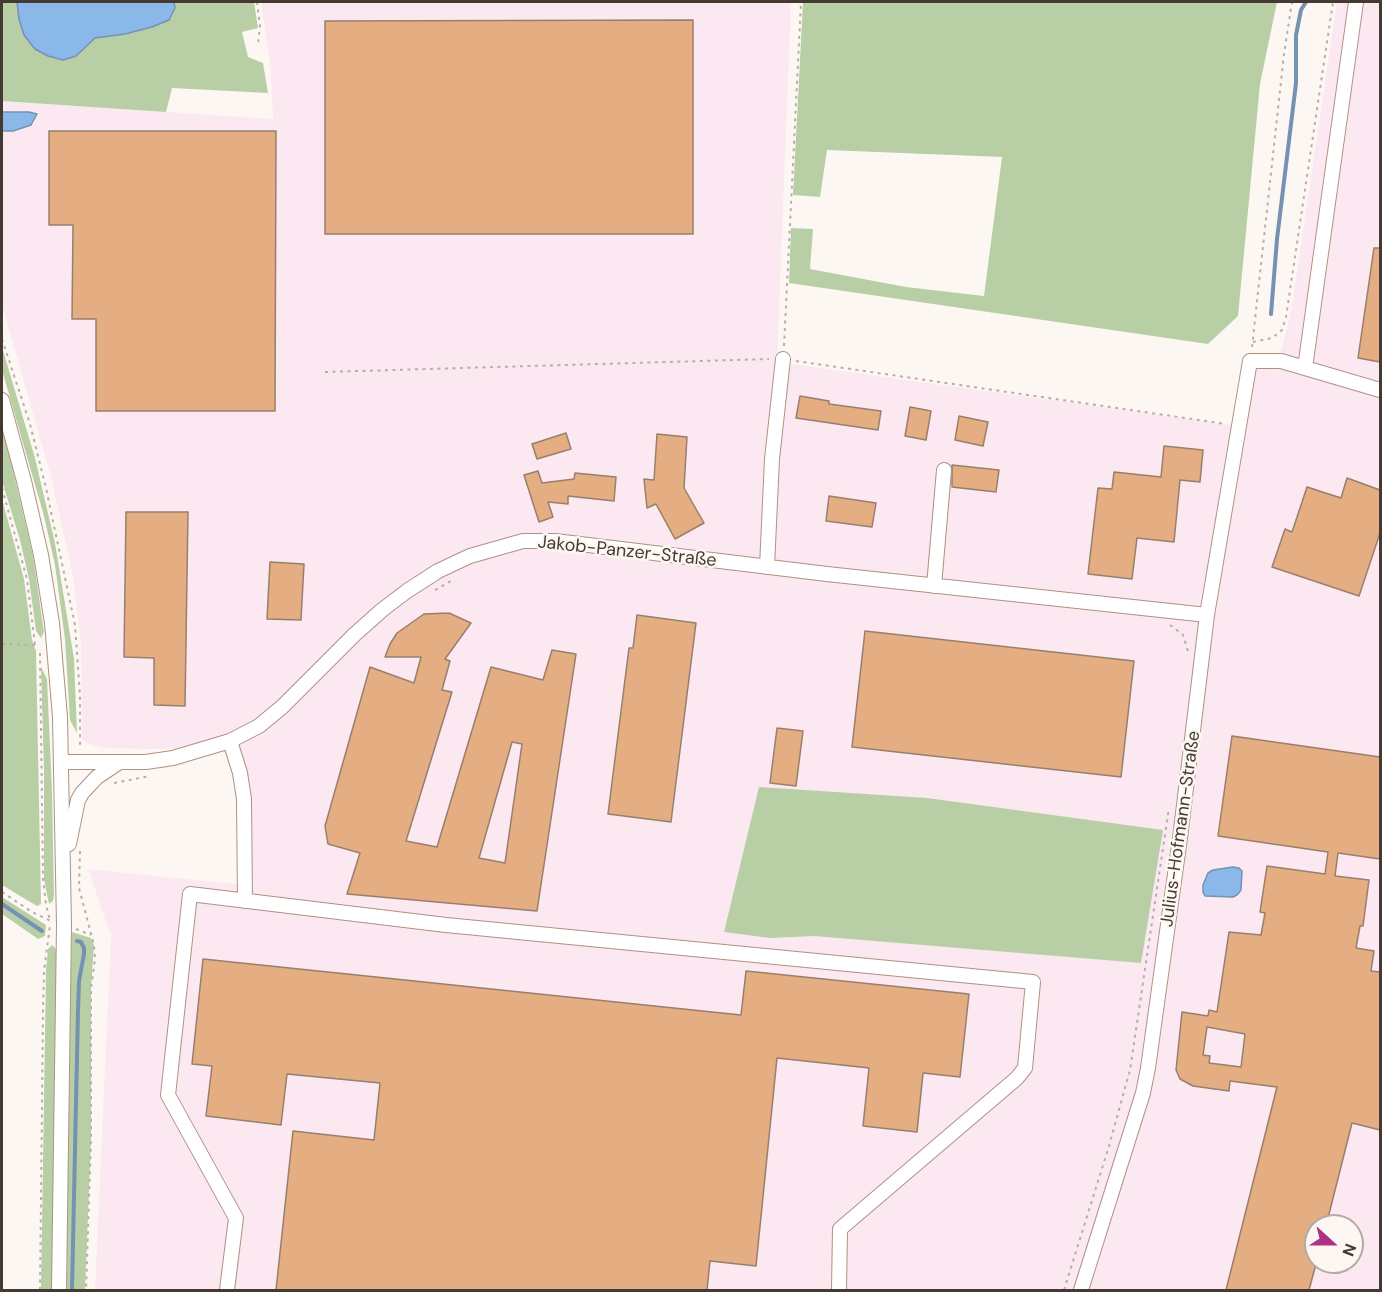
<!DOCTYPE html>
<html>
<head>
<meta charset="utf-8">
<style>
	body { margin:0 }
	#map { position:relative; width:1382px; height:1292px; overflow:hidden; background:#fdf7f3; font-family:"DM Sans",sans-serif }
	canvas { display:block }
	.frame { position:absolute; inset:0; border:3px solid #453a32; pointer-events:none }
	.north { position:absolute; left:1304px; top:1214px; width:60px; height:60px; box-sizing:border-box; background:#fdf7f3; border:2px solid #b3aba6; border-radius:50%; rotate:111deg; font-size:16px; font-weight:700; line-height:24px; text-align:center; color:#453a32 }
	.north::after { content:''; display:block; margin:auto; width:21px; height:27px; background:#ac3286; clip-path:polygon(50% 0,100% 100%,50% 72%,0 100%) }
</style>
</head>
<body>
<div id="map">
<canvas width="1382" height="1292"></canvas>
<div class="frame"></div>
<div class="north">N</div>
</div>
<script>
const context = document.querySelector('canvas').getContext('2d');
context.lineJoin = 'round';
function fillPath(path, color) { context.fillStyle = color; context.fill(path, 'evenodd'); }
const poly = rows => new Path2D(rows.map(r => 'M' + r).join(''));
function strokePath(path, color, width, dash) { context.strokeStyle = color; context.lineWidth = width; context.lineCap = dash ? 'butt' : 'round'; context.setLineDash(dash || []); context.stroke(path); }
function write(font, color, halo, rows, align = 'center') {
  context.font = font + ' "DM Sans",sans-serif'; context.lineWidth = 5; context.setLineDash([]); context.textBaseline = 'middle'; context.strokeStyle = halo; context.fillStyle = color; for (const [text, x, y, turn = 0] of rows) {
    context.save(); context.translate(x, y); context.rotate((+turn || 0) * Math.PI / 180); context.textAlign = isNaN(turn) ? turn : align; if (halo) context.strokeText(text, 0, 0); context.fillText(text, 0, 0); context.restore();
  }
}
const industrial = poly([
	[261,2,791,2,777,362,1239,426,1251,362,1276,370,1291,312,1337,2,1380,2,1380,1290,95,1290,111,936,88,869,245,885,244,798,230,739,208,748,145,749,106,748,93,745,82,740,81,643,73,576,51,477,2,304,2,101,273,119,270,63],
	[1316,1226,1352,1226,1352,1262,1316,1262]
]);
const green = poly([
	[2,2,254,2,258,28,242,32,248,57,263,63,268,93,172,88,166,112,2,101],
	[803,2,1277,2,1260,84,1238,316,1208,344,789,283,791,228,813,229,810,269,906,287,984,296,1002,157,827,150,820,197,793,195],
	[2,347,35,458,55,543,74,659,77,733,70,720,65,639,55,565,44,516,2,370],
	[2,424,33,556,44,632,41,638,36,631,29,579,20,540,2,481],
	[2,499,24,579,32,640,36,651,41,904,37,906,2,885],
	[41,667,47,679,52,790,54,895,53,901,49,904,44,879,44,771],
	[759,787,927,798,1163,830,1141,963,814,936,770,938,724,932],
	[2,897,46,925,45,936,38,939,2,914],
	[72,932,91,938,94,945,91,988,91,1139,85,1290,61,1290],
	[52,945,57,950,58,1290,41,1290,46,971,48,949]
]);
const water = poly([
	[17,2,174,2,175,8,169,20,152,27,125,34,95,38,76,56,63,60,48,56,35,49,24,35,19,19,17,2],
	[2,112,29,112,37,114,31,125,13,131,2,131,2,112],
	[1233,867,1239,868,1242,871,1241,890,1237,895,1233,897,1205,896,1203,892,1203,885,1208,873,1213,870,1233,867]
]);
const stream = poly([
	[1271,314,1277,239,1296,83,1296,35,1301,10,1306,2],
	[2,904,42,931],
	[72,1290,78,1010,79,981,84,954,84,948,81,942,77,941]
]);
const building = poly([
	[693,20,693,234,325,234,325,21,693,20],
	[49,131,276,131,275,411,96,411,96,319,72,319,73,225,49,225,49,131],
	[1374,248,1380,248,1380,362,1358,358,1374,248],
	[800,396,829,401,829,404,881,411,878,430,796,418,800,396],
	[910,407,931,411,926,440,905,436,910,407],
	[959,416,988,422,983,446,955,440,959,416],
	[566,433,571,449,537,459,532,444,566,433],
	[657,434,687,437,684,488,704,523,675,539,656,504,647,508,644,479,654,480,657,434],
	[1164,446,1203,450,1200,482,1180,480,1174,542,1137,538,1132,579,1088,574,1098,488,1112,489,1114,472,1161,477,1164,446],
	[952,465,999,470,996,492,952,487,952,465],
	[538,471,542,483,574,479,575,473,616,477,614,501,568,496,568,504,548,502,553,517,539,522,524,475,538,471],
	[1347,478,1380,490,1380,533,1359,596,1272,567,1285,529,1292,532,1307,487,1341,498,1347,478],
	[829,496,876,503,872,527,826,521,829,496],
	[126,512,188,512,185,706,154,705,154,658,124,657,126,512],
	[270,562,304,564,301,620,267,619,270,562],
	[449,613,471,623,445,659,450,661,442,690,452,692,406,841,437,847,491,667,543,680,552,650,576,654,537,911,347,894,360,853,328,844,325,826,370,667,414,683,421,657,385,657,390,644,397,633,424,614,449,613],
	[512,742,522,744,505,863,479,858,512,742],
	[637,615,696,623,671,822,608,814,629,648,633,648,637,615],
	[865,631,1134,661,1121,777,852,747,865,631],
	[777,728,803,731,796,786,770,783,777,728],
	[1232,736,1380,757,1380,859,1338,853,1335,876,1369,880,1363,926,1360,926,1356,948,1374,951,1371,971,1380,972,1380,1130,1352,1123,1326,1226,1316,1226,1316,1264,1309,1290,1226,1290,1277,1087,1230,1081,1229,1091,1193,1086,1180,1079,1176,1070,1182,1012,1208,1016,1209,1010,1217,1012,1229,932,1261,935,1265,913,1260,912,1267,866,1325,874,1328,852,1218,836,1232,736],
	[1207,1027,1245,1034,1241,1067,1209,1063,1210,1056,1203,1055,1207,1027],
	[203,959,741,1015,746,971,969,994,960,1077,923,1073,917,1132,863,1126,869,1068,777,1058,756,1266,710,1261,707,1290,276,1290,293,1131,374,1140,380,1083,287,1074,281,1125,206,1116,212,1066,192,1064,203,959]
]);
const path = poly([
	[257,2,260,26,258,45],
	[2,339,30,424,46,488,75,625,80,695,80,749],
	[1253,342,1272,338,1282,330,1286,317,1333,2],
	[784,346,801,2],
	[1252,347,1284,54,1292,2],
	[796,361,1226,424],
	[325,372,769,359],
	[2,488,27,579,35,645],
	[435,590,451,581],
	[1170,625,1183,635,1188,651],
	[2,644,36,645],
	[40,653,43,878,46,905,50,920],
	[114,783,150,776],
	[80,851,79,888,94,945,95,959,91,988,91,1139,86,1290],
	[2,892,32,912,51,921],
	[76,929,91,935],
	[40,1290,43,1012,44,971,50,925],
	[1064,1290,1109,1146,1130,1070,1169,808]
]);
const minor = poly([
	[1305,368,1380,390],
	[2,400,24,481,41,555,52,623,60,717,64,925,59,1290],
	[767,567,772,459,783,359],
	[934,586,944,470],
	[230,741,240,773,244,799,245,901],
	[61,762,146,762,173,758,230,741,259,726,282,707,354,635,382,610,407,591,438,571,470,556,523,541,555,541,827,574,1207,615],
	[69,844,78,800,82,793,97,777,118,763],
	[227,1290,236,1218,168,1095,190,894,446,925,1033,982,1025,1068,1017,1078,840,1229,839,1290],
	[1081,1290,1143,1093,1148,1068,1180,838,1207,615,1250,361,1281,361,1305,368,1356,2]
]);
const streetNames = [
	["Jakob-Panzer-Straße",627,552,6],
	["Julius-Hofmann-Straße",1181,829,-82]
];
fillPath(industrial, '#fce8f0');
fillPath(green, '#b8cfa5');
fillPath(water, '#8ab8e9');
strokePath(water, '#7592b2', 1.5);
strokePath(stream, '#7592b2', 4);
fillPath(building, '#e4ad82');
strokePath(building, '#987f6d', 1.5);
strokePath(minor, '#ac9380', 16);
strokePath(path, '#b6aea8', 2, [3, 4.5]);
strokePath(minor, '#fff', 14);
write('18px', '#453a32', '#fdf7f3', streetNames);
</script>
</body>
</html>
